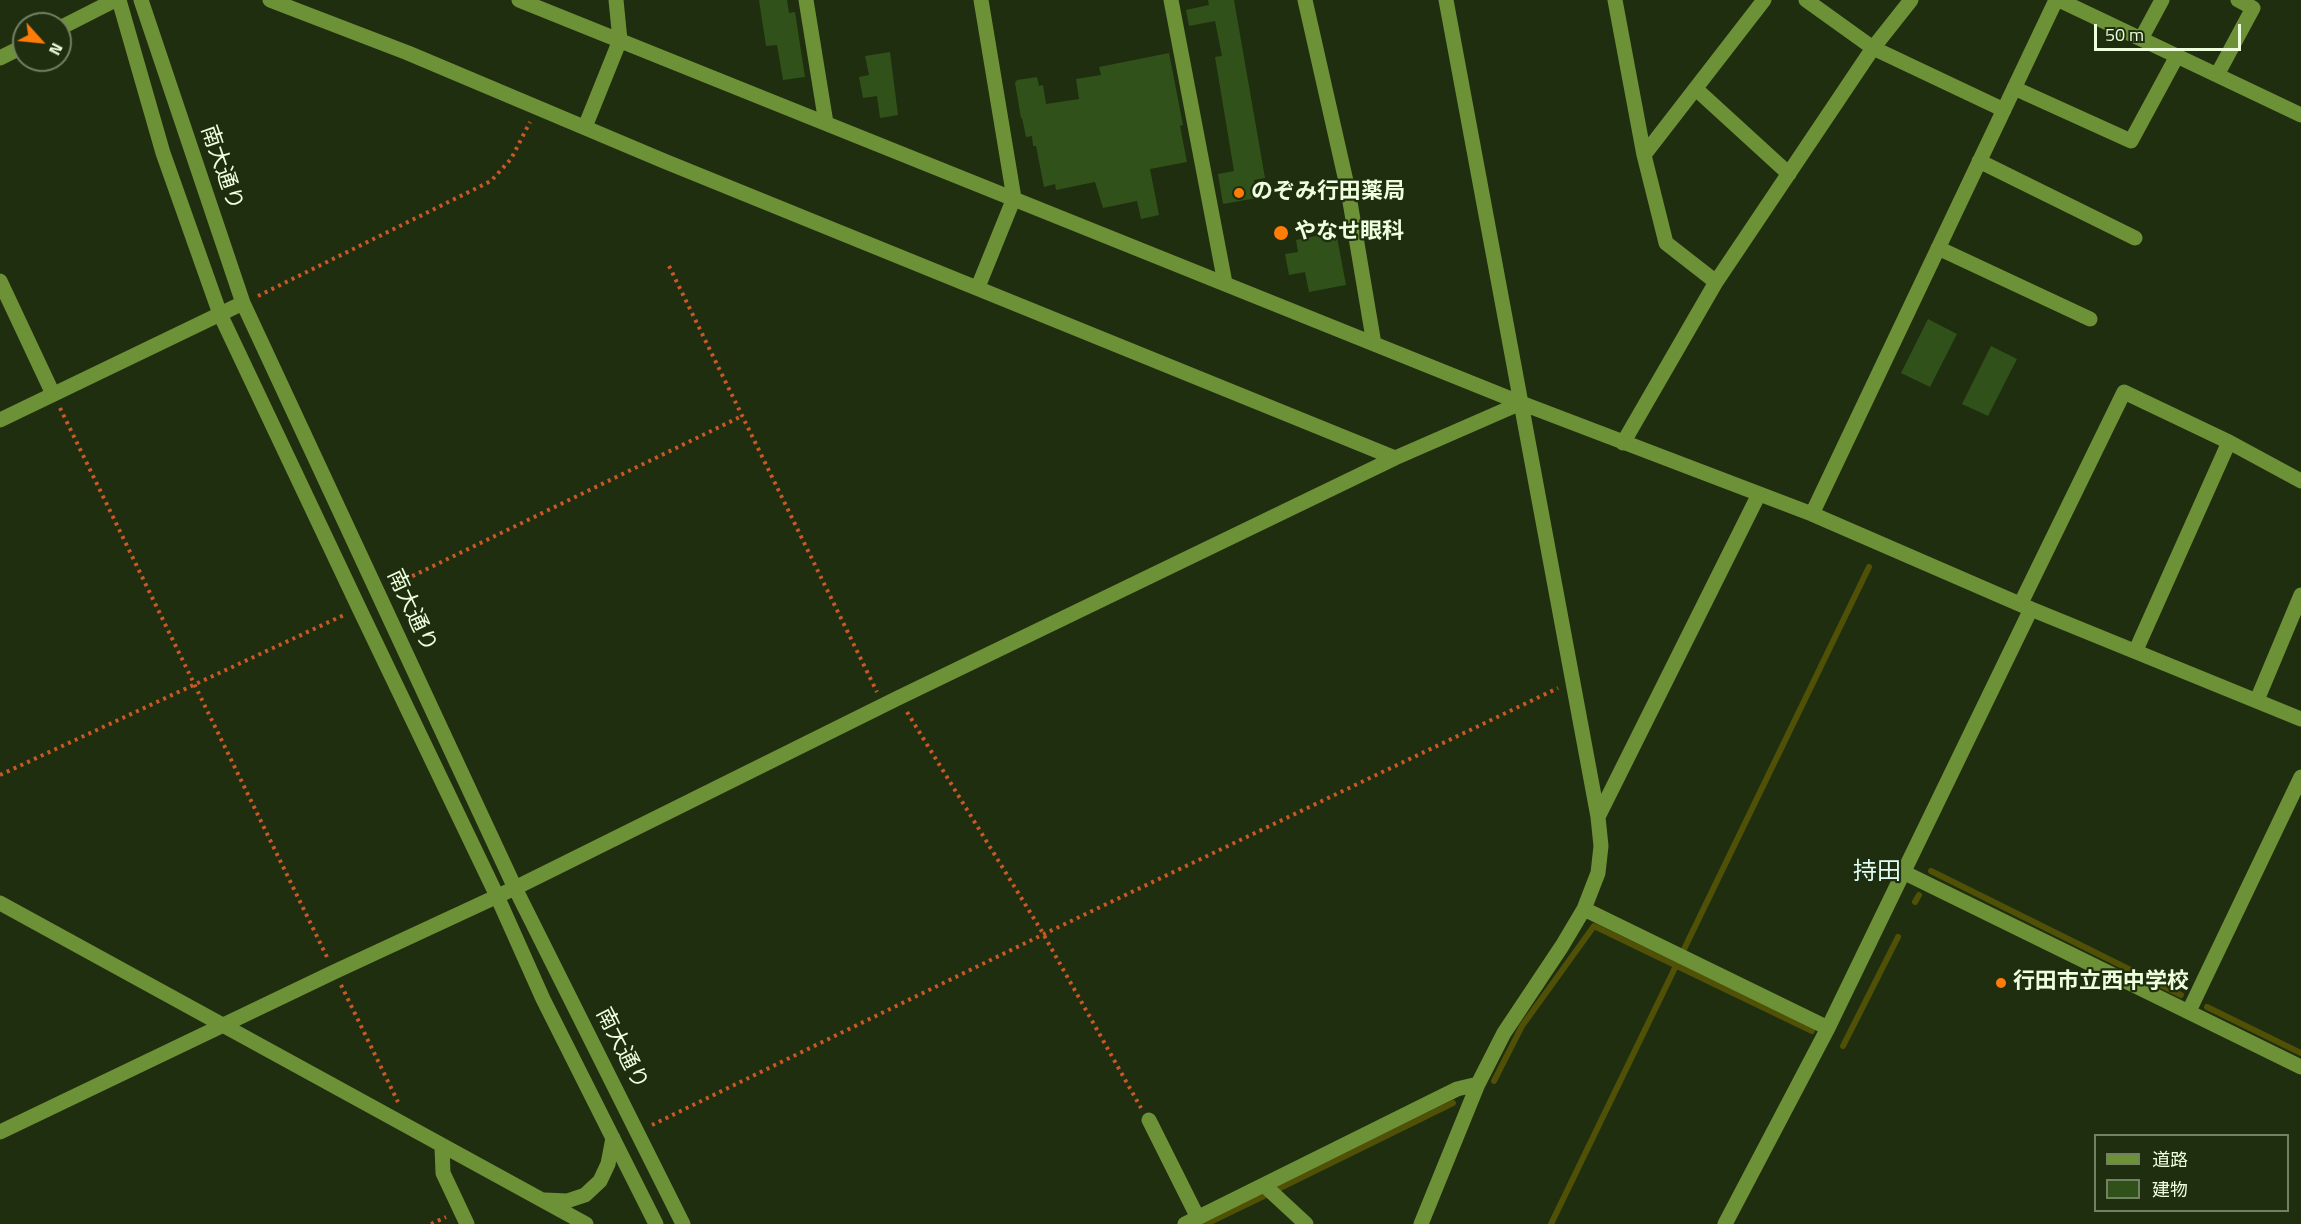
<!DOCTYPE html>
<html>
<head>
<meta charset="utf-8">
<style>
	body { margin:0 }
	#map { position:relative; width:2301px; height:1224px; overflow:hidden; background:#1e2e0f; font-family:"Titillium Web","Noto Sans JP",sans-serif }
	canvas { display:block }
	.legend { position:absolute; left:2094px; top:1134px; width:195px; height:78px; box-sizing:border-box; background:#1e2e0f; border:2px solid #718261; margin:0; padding:8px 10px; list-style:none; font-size:18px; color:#efd }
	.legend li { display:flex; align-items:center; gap:12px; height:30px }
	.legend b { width:30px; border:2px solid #718261 }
	.north { position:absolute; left:12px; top:12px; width:60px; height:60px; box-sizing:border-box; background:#1e2e0f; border:2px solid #718261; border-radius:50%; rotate:117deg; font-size:16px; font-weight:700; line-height:24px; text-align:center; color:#efd }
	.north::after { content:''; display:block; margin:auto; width:21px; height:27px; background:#ff7c09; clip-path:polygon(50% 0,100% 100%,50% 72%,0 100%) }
	.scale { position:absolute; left:2094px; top:24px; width:147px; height:27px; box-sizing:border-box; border:3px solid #efd; border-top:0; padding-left:8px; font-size:18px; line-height:21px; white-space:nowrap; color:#efd; -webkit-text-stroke:4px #1e2e0f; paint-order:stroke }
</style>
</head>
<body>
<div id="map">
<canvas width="2301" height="1224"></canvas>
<ul class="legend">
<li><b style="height:8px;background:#6c9137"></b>道路</li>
<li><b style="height:16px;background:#31511a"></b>建物</li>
</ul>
<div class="north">N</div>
<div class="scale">50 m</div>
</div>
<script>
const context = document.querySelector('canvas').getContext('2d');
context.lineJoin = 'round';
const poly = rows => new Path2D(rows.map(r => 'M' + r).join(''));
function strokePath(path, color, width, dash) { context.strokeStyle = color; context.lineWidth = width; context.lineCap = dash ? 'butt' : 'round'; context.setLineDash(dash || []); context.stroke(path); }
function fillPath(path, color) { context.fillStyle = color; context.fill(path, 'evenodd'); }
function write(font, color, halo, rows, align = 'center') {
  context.font = font + ' "Titillium Web","Noto Sans JP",sans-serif'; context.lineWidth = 4.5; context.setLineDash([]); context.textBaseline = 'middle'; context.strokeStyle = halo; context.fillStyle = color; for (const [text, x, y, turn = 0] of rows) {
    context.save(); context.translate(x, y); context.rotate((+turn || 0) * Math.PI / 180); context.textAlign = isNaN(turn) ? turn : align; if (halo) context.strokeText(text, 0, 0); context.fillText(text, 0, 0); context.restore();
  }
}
const stream = poly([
	[1931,871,2181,995],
	[1915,902,1919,895],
	[2207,1007,2301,1053],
	[1843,1046,1898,937],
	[1494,1081,1522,1026,1594,926,1812,1031],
	[1276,1190,1453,1103],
	[1206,1224,1266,1195],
	[1551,1224,1869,567]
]);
const building = poly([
	[759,0,787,0,789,13,795,12,805,77,783,80,777,45,766,46],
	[1208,0,1234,0,1265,178,1254,180,1257,198,1223,204,1218,174,1234,171,1215,57,1222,56,1215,21,1189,26,1186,10,1209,5],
	[890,52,898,115,880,118,877,96,863,98,859,77,869,75,865,56],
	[1169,53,1183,125,1180,126,1187,162,1150,169,1159,215,1141,219,1137,201,1103,208,1095,182,1056,190,1055,184,1044,187,1036,146,1033,146,1032,136,1026,137,1022,118,1021,118,1015,83,1017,80,1037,77,1039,86,1043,85,1046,104,1079,99,1076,79,1101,75,1099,67],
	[1336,232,1346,285,1309,292,1305,272,1289,275,1285,254,1298,252,1296,240],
	[1928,319,1957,334,1930,387,1901,373],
	[1991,346,2017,359,1988,416,1962,404]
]);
const path = poly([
	[669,266,877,692],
	[258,296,491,181,511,159,530,122],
	[60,408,327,957],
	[392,586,742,416],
	[907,712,1041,930,1141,1108],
	[0,775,344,615],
	[341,985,398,1102],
	[652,1125,1044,934,1558,688],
	[431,1224,446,1217]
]);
const minor = poly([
	[119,0,163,153,220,314,359,608,497,896,543,999,656,1224],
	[141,0,243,303,515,888,683,1224],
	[270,0,408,53,664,161,1395,458],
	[519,0,1521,403,1812,514,2031,609,2301,719],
	[806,0,826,123],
	[1171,0,1225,283],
	[1305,0,1348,190,1374,344],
	[1615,0,1644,155,1666,243,1716,282],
	[1806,0,1873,48,2004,110],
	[2059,0,2301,115],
	[60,28,115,0],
	[2141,39,2162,0],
	[0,58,24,46],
	[2217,75,2253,8,2238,0],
	[2014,88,2131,141,2177,56],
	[1696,89,1789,174],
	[585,127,620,40,616,0],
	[1644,155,1764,0],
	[1979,161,2135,238],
	[1938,248,2090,319],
	[0,281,53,394],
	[978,287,1014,198,981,0],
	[0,420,243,303],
	[1623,443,1716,282,1873,48,1911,0],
	[1812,514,2056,0],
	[2021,603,2124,392,2229,442,2301,481],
	[2136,650,2229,442],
	[2257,700,2301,595],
	[1598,817,1759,494],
	[1903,872,2301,1067],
	[0,903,586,1224],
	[1584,909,1828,1028],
	[2189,1011,2301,777],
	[1149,1120,1198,1218],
	[0,1132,334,972,515,888,898,698,1395,458,1521,403],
	[442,1147,443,1173,467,1224],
	[1265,1186,1306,1224],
	[545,1200,567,1201,585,1195,600,1181,608,1164,613,1138],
	[1185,1224,1457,1089,1478,1084],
	[1421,1224,1478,1084,1504,1033,1562,946,1584,909,1598,873,1601,846,1598,817,1446,0],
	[1725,1224,1828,1028,2031,609]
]);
const markers = [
	[1239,193,6,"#ff7c09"],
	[1281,233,8,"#ff7c09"],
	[2001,983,6,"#ff7c09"]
];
const streetNames = [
	["南大通り",221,168,71],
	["南大通り",411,611,65],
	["南大通り",621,1049,63]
];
const poiNames = [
	["のぞみ行田薬局",1251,193],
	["やなせ眼科",1294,233],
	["行田市立西中学校",2013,983]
];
const neighbourhoodNames = [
	["持田",1877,873]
];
strokePath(stream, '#505006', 6);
fillPath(building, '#31511a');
strokePath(path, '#ca5826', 4, [3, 4.5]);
strokePath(minor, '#6c9137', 15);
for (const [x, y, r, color] of markers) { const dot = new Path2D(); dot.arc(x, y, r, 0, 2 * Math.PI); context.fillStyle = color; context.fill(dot); strokePath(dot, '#1e2e0f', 2); }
write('22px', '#efd', '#1e2e0f', streetNames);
write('bold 22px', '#efd', '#1e2e0f', poiNames, 'left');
write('24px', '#dffff6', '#1e2e0f', neighbourhoodNames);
</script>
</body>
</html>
